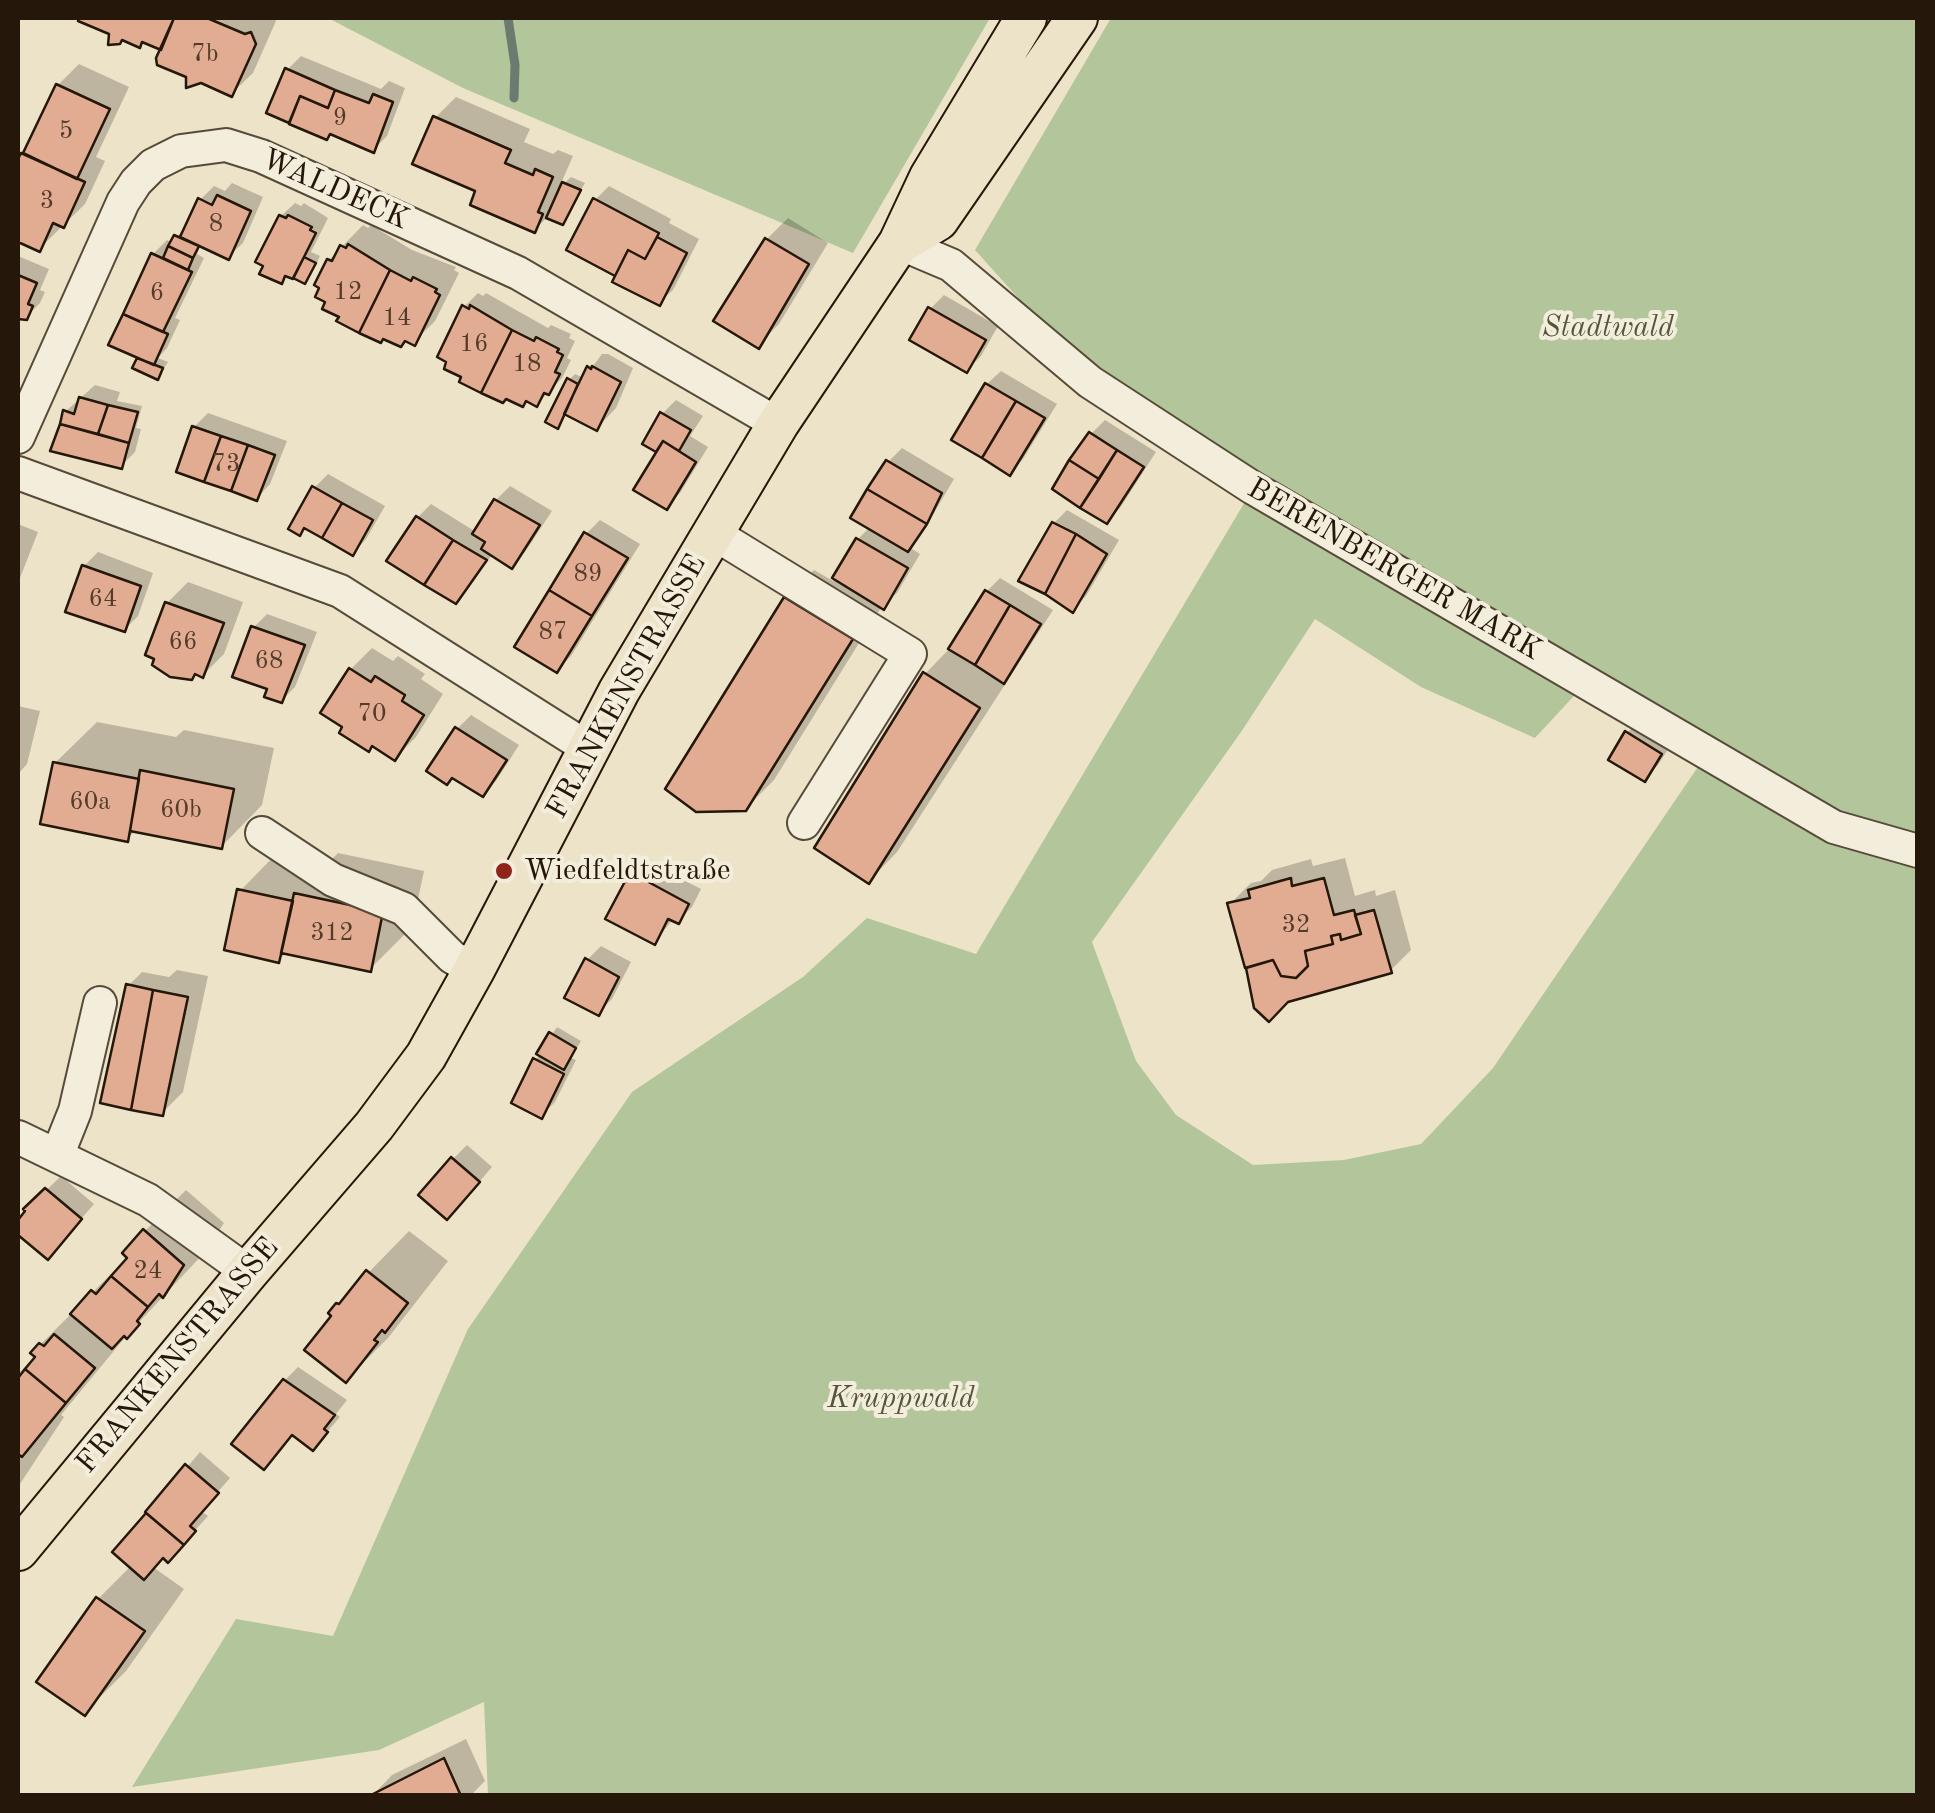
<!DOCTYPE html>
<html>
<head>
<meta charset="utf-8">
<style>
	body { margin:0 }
	#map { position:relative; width:1935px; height:1813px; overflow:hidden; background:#ede3c8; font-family:"Old Standard TT",serif }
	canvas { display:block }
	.frame { position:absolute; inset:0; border:20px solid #251709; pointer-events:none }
</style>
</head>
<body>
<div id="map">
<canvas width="1935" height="1813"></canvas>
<div class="frame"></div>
</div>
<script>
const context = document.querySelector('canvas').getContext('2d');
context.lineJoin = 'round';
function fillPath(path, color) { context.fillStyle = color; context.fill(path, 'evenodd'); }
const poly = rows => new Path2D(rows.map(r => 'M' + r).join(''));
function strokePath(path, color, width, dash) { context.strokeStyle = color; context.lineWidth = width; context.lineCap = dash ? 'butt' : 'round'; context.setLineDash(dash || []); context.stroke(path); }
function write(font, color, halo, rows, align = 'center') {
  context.font = font + ' "Old Standard TT",serif'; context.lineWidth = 8; context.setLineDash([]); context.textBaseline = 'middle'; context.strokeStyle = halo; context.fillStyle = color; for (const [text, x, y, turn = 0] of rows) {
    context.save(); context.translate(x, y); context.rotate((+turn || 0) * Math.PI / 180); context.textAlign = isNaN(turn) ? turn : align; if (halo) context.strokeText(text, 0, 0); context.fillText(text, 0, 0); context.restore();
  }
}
const green = poly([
	[328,18,990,18,853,253,463,88],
	[1111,18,1917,18,1917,844,1838,818,1092,380,975,250],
	[1252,490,1584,685,1535,738,1421,687,1315,619,1241,732,1092,942,1136,1061,1176,1115,1253,1165,1344,1160,1421,1144,1493,1068,1704,758,1917,856,1917,1795,488,1795,484,1702,379,1750,132,1787,236,1619,333,1636,468,1329,632,1092,803,977,867,918,976,954]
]);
const shadow = poly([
	[82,18,274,18,276,21,253,73,231,94,189,76,162,48,144,40,139,45],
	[301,56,381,89,389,81,405,88,387,136,373,150,332,132,327,137,269,112,287,70],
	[79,64,129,87,96,157,105,161,85,204,39,249,18,239,18,168,58,85],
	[456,97,530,129,524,142,553,154,558,150,573,156,559,188,571,177,585,183,562,222,548,216,535,230,479,190,435,118],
	[232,183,263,197,243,243,229,256,201,244,197,254,204,258,175,318,180,320,167,348,158,358,168,362,163,370,157,377,136,367,141,356,153,254,167,240,173,243,182,230,186,231,200,200,214,186,225,191],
	[609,186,671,219,669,223,699,239,673,290,659,303,618,275,569,249,595,200],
	[295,203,301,206,304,203,328,218,311,252,320,256,311,275,305,281,288,275,281,281,281,216],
	[788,218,828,243,779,324,758,345,767,239],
	[363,225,368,228,371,225,412,250,456,267,454,270,459,273,435,321,414,342,329,260],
	[18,256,49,269,40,290,45,292,40,303,26,317,20,318],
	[478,293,483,296,486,293,548,328,551,325,571,334,569,338,575,341,567,358,571,360,562,378,537,404,464,307],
	[944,295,998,326,981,356,967,370,930,309],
	[602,354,608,354,633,368,616,408,597,428,567,413,557,426,569,380,575,374,584,378],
	[1001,371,1057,404,1023,459,1010,473,987,384],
	[95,385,120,392,117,401,142,406,136,428,141,429,135,452,121,466,54,449,65,412],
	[676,400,703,416,690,436,708,447,680,493,667,507,660,451,645,443,662,414],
	[208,413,287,441,270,484,257,498,194,427],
	[1105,420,1156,452,1120,508,1107,521,1091,434],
	[902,448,954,479,921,535,909,547,920,554,897,593,882,606,774,780,745,809,669,788,786,598,814,570,833,581,858,539,870,527,888,462],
	[328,474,385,506,366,539,353,553,306,526,314,488],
	[510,486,552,511,525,552,512,566,493,554,455,601,418,517,431,504,476,532,496,500],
	[1067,510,1119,540,1086,596,1073,609,1054,523],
	[600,520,640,544,571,656,557,670,586,534],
	[18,524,38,532,18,583],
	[98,552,153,573,138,616,124,630,84,566],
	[1000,578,1053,610,897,852,869,881,925,674,954,644,987,591],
	[188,582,243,602,224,654,203,675,197,672,191,678,167,603],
	[267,614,317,632,295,687,282,700,270,687,253,628],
	[372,648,393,661,398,656,425,674,421,679,443,694,416,737,395,758,346,726,351,669],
	[18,706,40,711,27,764,18,774],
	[471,715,519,745,496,781,482,794,457,729],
	[1641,719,1674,740,1658,765,1644,779,1627,733],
	[97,722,176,737,184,730,274,748,262,805,221,847,136,830,127,839,55,763],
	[281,849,332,859,338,853,424,871,412,927,370,969,287,952,278,960,240,891],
	[1345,858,1355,896,1375,890,1376,896,1395,890,1411,950,1390,971,1257,1007,1230,904,1251,883,1261,881,1272,870,1311,859,1313,866],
	[645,860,701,889,692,907,678,921,673,919,655,942,632,874],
	[601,946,631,962,612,999,598,1013,587,960],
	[177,970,208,976,183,1092,162,1113,128,986,142,972,169,977],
	[557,1027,581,1041,571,1058,576,1060,555,1102,541,1116,536,1060],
	[467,1145,492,1167,461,1203,453,1159],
	[61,1176,94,1204,48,1257,18,1232,18,1224,27,1209],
	[186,1190,224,1223,204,1253,127,1335,61,1415,64,1417,18,1487,18,1374,36,1355,41,1344,129,1256,145,1231],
	[409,1231,448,1261,388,1338,346,1380,334,1315,338,1304],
	[298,1367,347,1400,336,1414,340,1417,313,1448,293,1433,285,1380],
	[200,1452,230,1478,201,1511,208,1516,197,1528,182,1546,163,1556,153,1567,184,1589,126,1671,84,1713,98,1599,131,1566,115,1552],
	[466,1739,485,1781,470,1796,372,1796,392,1775]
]);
const stream = poly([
	[508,18,515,65,514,98]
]);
const building = poly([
	[79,18,174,18,161,50,142,42,140,48,122,40,120,44,108,45,109,34,78,21,79,18],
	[174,18,207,18,245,34,251,32,256,44,232,97,201,83,186,88,186,77,157,65,156,58,174,18],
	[285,68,335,90,328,108,300,96,289,123,266,113,285,68],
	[56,84,110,109,77,179,23,153,56,84],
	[335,90,369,103,373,94,393,102,374,153,330,134,327,140,289,124,300,96,328,108,335,90],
	[433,116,511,150,505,163,533,175,535,169,553,177,538,212,543,214,535,233,470,205,475,191,412,164,433,116],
	[21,153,85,182,64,228,53,223,40,252,18,242,18,159,21,153],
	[562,182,581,190,563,225,546,218,562,182],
	[217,195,251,211,229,260,180,237,198,198,212,205,217,195],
	[593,198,659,233,645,259,628,250,615,276,566,250,593,198],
	[279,215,286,218,288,215,312,227,310,230,316,233,293,279,285,276,282,284,259,274,263,266,255,262,279,215],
	[174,235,199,246,193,258,168,246,174,235],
	[657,237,687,253,660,306,612,282,628,250,645,259,657,237],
	[765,238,809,264,759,349,713,321,765,238],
	[348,244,390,270,359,333,336,321,339,317,322,309,325,302,315,297,319,288,314,285,327,259,332,261,340,245,346,248,348,244],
	[168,246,193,258,188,270,163,258,168,246],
	[151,253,192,272,163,332,123,314,151,253],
	[304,257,316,263,305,284,293,278,304,257],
	[390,270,411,281,413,277,437,289,435,292,440,295,415,346,405,341,401,347,383,339,381,343,359,333,390,270],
	[18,275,37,283,28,304,33,306,27,320,18,319,18,275],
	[462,305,469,309,470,305,512,330,481,393,459,382,461,377,444,369,446,362,437,357,462,305],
	[928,307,986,340,967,373,909,340,928,307],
	[123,314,168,334,154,365,108,345,123,314],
	[512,330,534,341,536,337,559,349,557,352,563,355,555,372,560,374,549,395,544,393,537,407,526,401,523,407,506,399,503,403,481,393,512,330],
	[137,358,163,368,158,380,132,368,137,358],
	[587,366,591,369,592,366,621,382,597,431,564,414,587,366],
	[567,378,578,384,558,429,545,422,567,378],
	[985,383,1016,401,982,458,951,440,985,383],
	[79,397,108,405,98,434,60,424,63,410,74,414,79,397],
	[1016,401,1045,418,1010,476,982,458,1016,401],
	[108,405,138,412,129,443,98,434,108,405],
	[660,412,691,430,679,451,663,441,656,452,642,444,660,412],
	[60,424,129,443,122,469,50,451,60,424],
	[192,426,221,436,204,482,176,472,192,426],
	[1089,432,1117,450,1099,479,1069,460,1089,432],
	[221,436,248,445,231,491,204,482,221,436],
	[663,441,696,462,667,510,633,490,663,441],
	[248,445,275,455,257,501,231,491,248,445],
	[1117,450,1144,467,1107,524,1080,508,1117,450],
	[886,460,942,493,927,524,867,489,886,460],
	[1069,460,1099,479,1080,508,1052,489,1069,460],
	[312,486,342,503,322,538,304,528,300,536,288,529,312,486],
	[867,489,927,524,908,552,850,518,867,489],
	[494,499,540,525,512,569,481,549,485,542,472,534,494,499],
	[342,503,373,520,353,556,322,538,342,503],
	[416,516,453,540,424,585,386,561,416,516],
	[1052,522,1076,534,1045,594,1018,581,1052,522],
	[584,532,628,558,592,616,549,590,584,532],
	[1076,534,1107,554,1073,613,1045,594,1076,534],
	[856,538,908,568,884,610,832,578,856,538],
	[453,540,487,560,456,604,424,585,453,540],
	[82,565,141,586,125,632,65,612,82,565],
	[549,590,592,616,557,673,514,647,549,590],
	[985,590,1010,605,975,665,948,649,985,590],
	[784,597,853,639,746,811,696,812,665,789,784,597],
	[165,602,224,623,203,678,195,674,192,680,170,677,152,665,154,659,145,655,165,602],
	[1010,605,1041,624,1004,684,975,665,1010,605],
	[251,626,305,645,282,703,264,697,267,689,232,677,251,626],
	[349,668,371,682,375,676,405,695,402,701,424,715,395,761,372,746,369,752,339,733,342,727,320,713,349,668],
	[923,672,980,708,869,884,814,848,923,672],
	[455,727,507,760,483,797,452,778,447,785,426,771,455,727],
	[1625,731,1662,754,1645,782,1608,760,1625,731],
	[53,762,139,779,128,842,40,824,53,762],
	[140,770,234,789,222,849,130,831,140,770],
	[630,872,689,904,679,924,668,919,655,945,605,919,630,872],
	[1291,878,1292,886,1324,878,1334,915,1354,910,1361,934,1341,940,1340,934,1331,936,1333,944,1305,951,1308,966,1296,978,1281,976,1273,960,1245,968,1227,903,1250,898,1248,890,1291,878],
	[237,889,293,901,279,963,224,950,237,889],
	[294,893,383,912,371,972,281,953,294,893],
	[1374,910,1392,973,1288,1002,1269,1022,1254,1008,1246,968,1273,960,1281,976,1296,978,1308,966,1305,951,1333,944,1331,936,1340,934,1341,940,1361,934,1355,915,1374,910],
	[585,958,619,977,599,1016,564,998,585,958],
	[126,984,153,990,131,1110,100,1103,126,984],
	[153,990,188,997,163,1116,131,1110,153,990],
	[549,1032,576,1048,564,1070,536,1054,549,1032],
	[533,1058,564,1074,542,1119,511,1103,533,1058],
	[451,1157,480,1182,447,1220,418,1195,451,1157],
	[45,1188,82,1219,48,1260,18,1235,18,1220,25,1211,23,1209,45,1188],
	[143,1229,184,1265,163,1298,159,1294,148,1307,111,1276,127,1258,122,1253,143,1229],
	[366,1270,408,1303,385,1333,382,1330,374,1340,378,1342,346,1383,304,1350,331,1316,328,1313,336,1303,339,1304,366,1270],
	[111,1276,148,1307,137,1321,140,1324,127,1339,124,1336,112,1349,70,1314,91,1290,96,1294,111,1276],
	[54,1334,95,1368,66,1403,25,1369,35,1357,30,1353,39,1343,44,1346,54,1334],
	[25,1369,66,1403,22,1457,18,1454,18,1378,25,1369],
	[283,1379,335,1415,324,1429,328,1432,313,1451,292,1435,264,1470,231,1444,283,1379],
	[185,1464,219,1493,190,1526,196,1531,184,1545,145,1512,185,1464],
	[146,1513,184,1545,168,1563,163,1558,144,1580,112,1552,146,1513],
	[96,1597,145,1631,85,1716,36,1682,96,1597],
	[444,1758,461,1796,369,1796,444,1758]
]);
const minor = poly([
	[899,243,951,265,1090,382,1253,488,1834,827,1918,851],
	[18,437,123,202,136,182,153,165,181,151,226,145,261,156,518,273,778,424],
	[18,473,340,591,588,748],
	[713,533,910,654,804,823],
	[262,833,333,880,404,909,452,957,474,970],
	[18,1137,148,1200,248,1272],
	[57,1156,75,1111,100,1003]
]);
const major = poly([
	[903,241,938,220,1077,18],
	[18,1550,248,1272,374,1126,426,1056,474,970,619,691,778,424,899,243,930,177,1026,18]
]);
const markers = [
	[504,871,10,"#8f2418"]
];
const numberNames = [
	["7b",205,54],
	["9",340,118],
	["5",66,131],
	["3",47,201],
	["8",216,224],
	["12",348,292],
	["6",157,293],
	["14",397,318],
	["16",474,344],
	["18",527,364],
	["73",226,464],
	["89",588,574],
	["64",103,599],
	["87",553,632],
	["66",183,642],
	["68",269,661],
	["70",372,714],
	["60a",90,802],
	["60b",181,810],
	["32",1296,925],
	["312",332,933],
	["24",148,1271]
];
const streetNames = [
	["WALDECK",335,190,24],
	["BERENBERGER MARK",1394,570,30],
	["FRANKENSTRASSE",627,687,-61],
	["FRANKENSTRASSE",178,1356,-50]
];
const parkNames = [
	["Stadtwald",1608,328],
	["Kruppwald",901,1399]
];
const poiNames = [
	["Wiedfeldtstraße",524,871]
];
fillPath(green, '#b3c59a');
fillPath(shadow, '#0003');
strokePath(stream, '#6b7b6f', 9);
fillPath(building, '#e2ac92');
strokePath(building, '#251709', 2.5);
strokePath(minor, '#574a39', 36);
strokePath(major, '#251709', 44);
strokePath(minor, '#f3eddb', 32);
strokePath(major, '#ede3c8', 40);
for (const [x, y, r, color] of markers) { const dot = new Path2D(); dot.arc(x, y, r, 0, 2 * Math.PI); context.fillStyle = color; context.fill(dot); strokePath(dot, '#f3eddb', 4); }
write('25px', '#543c2b', null, numberNames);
write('30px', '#251709', '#f3eddb', streetNames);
write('italic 30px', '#57543c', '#f3eddb', parkNames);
write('30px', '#251709', '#f3eddb', poiNames, 'left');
</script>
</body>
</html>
